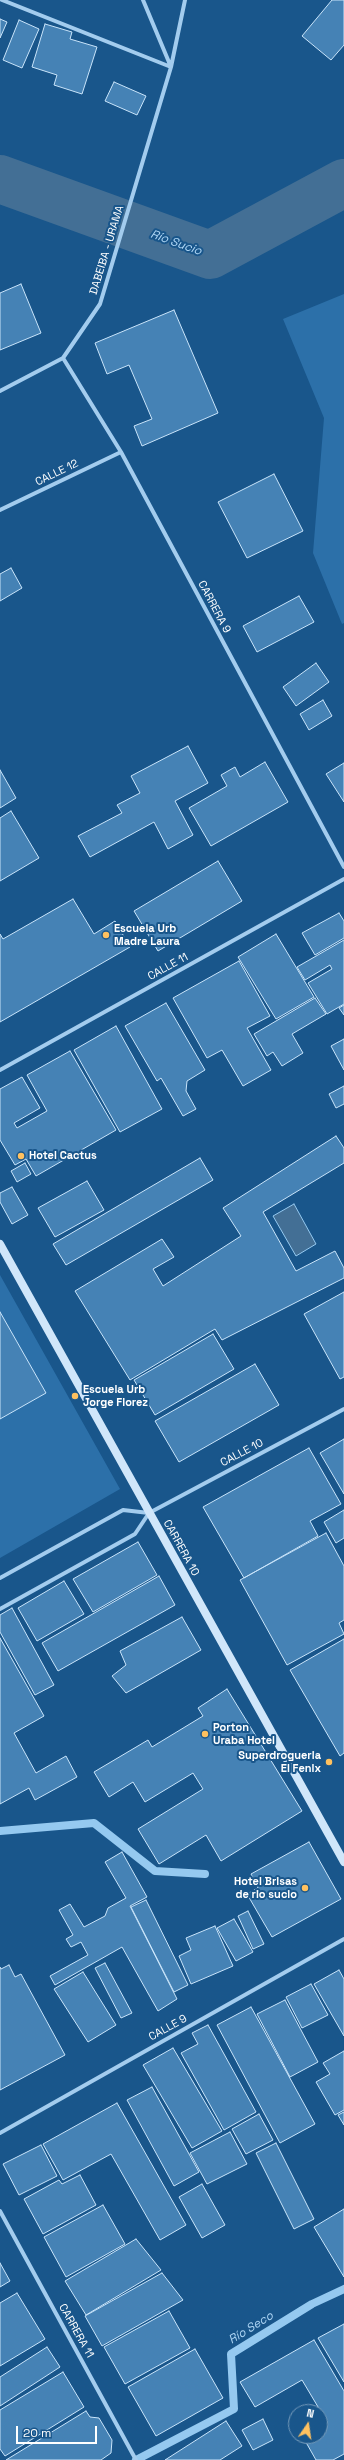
<!DOCTYPE html>
<html>
<head>
<meta charset="utf-8">
<style>
	body { margin:0 }
	#map { position:relative; width:344px; height:2460px; overflow:hidden; background:#19568b; font-family:"Space Grotesk",sans-serif }
	canvas { display:block }
	.north { position:absolute; left:288px; top:2404px; width:40px; height:40px; box-sizing:border-box; background:#19568b; border:1px solid #759ab9; border-radius:50%; rotate:13deg; font-size:11px; font-weight:700; line-height:16px; text-align:center; color:#fff }
	.north::after { content:''; display:block; margin:auto; width:14px; height:18px; background:#ffc15f; clip-path:polygon(50% 0,100% 100%,50% 72%,0 100%) }
	.scale { position:absolute; left:16px; top:2426px; width:81px; height:18px; box-sizing:border-box; border:2px solid #fff; border-top:0; padding-left:5px; font-size:12px; line-height:14px; white-space:nowrap; color:#fff; -webkit-text-stroke:3px #19568b; paint-order:stroke }
</style>
</head>
<body>
<div id="map">
<canvas width="344" height="2460"></canvas>
<div class="north">N</div>
<div class="scale">20 m</div>
</div>
<script>
const context = document.querySelector('canvas').getContext('2d');
context.lineJoin = 'round';
function fillPath(path, color) { context.fillStyle = color; context.fill(path, 'evenodd'); }
const poly = rows => new Path2D(rows.map(r => 'M' + r).join(''));
function strokePath(path, color, width, dash) { context.strokeStyle = color; context.lineWidth = width; context.lineCap = dash ? 'butt' : 'round'; context.setLineDash(dash || []); context.stroke(path); }
function write(font, color, halo, rows, align = 'center') {
  context.font = font + ' "Space Grotesk",sans-serif'; context.lineWidth = 4; context.setLineDash([]); context.textBaseline = 'middle'; context.strokeStyle = halo; context.fillStyle = color; for (const [text, x, y, turn = 0] of rows) {
    context.save(); context.translate(x, y); context.rotate((+turn || 0) * Math.PI / 180); context.textAlign = isNaN(turn) ? turn : align; if (halo) context.strokeText(text, 0, 0); context.fillText(text, 0, 0); context.restore();
  }
}
const green = poly([
	[344,294,344,623,342,624,313,553,324,418,283,319],
	[0,1275,120,1489,0,1558]
]);
const water = poly([
	[294,1204,316,1244,296,1256,273,1216,294,1204]
]);
const stream = poly([
	[0,1831,94,1823,155,1871,205,1874],
	[136,2460,234,2409,231,2354,312,2304,344,2289]
]);
const river = poly([
	[0,179,210,255,344,183]
]);
const building = poly([
	[332,0,344,0,344,45,331,60,302,36,332,0],
	[0,19,7,22,0,38,0,19],
	[19,20,39,29,22,68,3,60,19,20],
	[45,24,72,32,70,39,97,47,82,94,54,85,57,75,32,67,45,24],
	[114,82,146,96,137,115,105,101,114,82],
	[21,284,41,333,0,350,0,293,21,284],
	[174,310,218,413,142,446,134,426,152,419,129,365,107,374,95,343,174,310],
	[274,474,303,531,247,558,218,502,274,474],
	[11,568,22,588,0,601,0,574,11,568],
	[299,596,314,622,257,652,243,626,299,596],
	[316,663,329,682,296,706,283,687,316,663],
	[323,700,332,716,309,730,300,714,323,700],
	[188,746,208,783,175,801,193,835,168,849,154,822,90,857,78,836,122,813,117,805,140,793,131,776,188,746],
	[265,762,288,802,211,846,189,808,227,786,221,775,235,767,240,777,265,762],
	[344,763,344,802,326,774,344,763],
	[0,770,16,798,0,808,0,770],
	[11,811,39,858,0,881,0,818,11,811],
	[218,861,242,901,158,951,134,911,218,861],
	[73,899,94,934,115,921,130,947,0,1022,0,934,3,939,73,899],
	[339,913,344,921,344,938,315,955,302,933,339,913],
	[276,934,314,997,276,1019,238,957,276,934],
	[344,940,344,1004,327,1014,308,983,332,969,330,965,305,980,297,967,344,940],
	[239,961,270,1016,247,1028,271,1070,243,1086,222,1050,207,1058,173,998,239,961],
	[315,998,326,1014,292,1034,303,1053,282,1066,273,1052,267,1056,254,1034,315,998],
	[166,1003,205,1070,187,1081,186,1091,196,1109,183,1116,161,1078,157,1081,125,1026,166,1003],
	[344,1005,344,1015,339,1008,344,1005],
	[116,1026,162,1109,120,1132,74,1050,116,1026],
	[344,1039,344,1070,331,1046,344,1039],
	[70,1051,116,1130,36,1176,26,1159,15,1165,0,1140,0,1089,22,1077,40,1108,14,1123,17,1128,47,1111,27,1075,70,1051],
	[344,1086,344,1104,336,1108,329,1094,344,1086],
	[336,1136,344,1148,344,1163,263,1212,296,1271,335,1251,344,1268,344,1278,222,1340,215,1329,130,1380,75,1291,162,1239,174,1257,153,1269,163,1286,241,1236,223,1208,336,1136],
	[200,1158,213,1180,66,1265,53,1244,200,1158],
	[25,1163,31,1174,17,1182,11,1171,25,1163],
	[87,1181,104,1210,55,1237,38,1208,87,1181],
	[12,1187,28,1215,12,1224,0,1202,0,1193,12,1187],
	[344,1292,344,1377,340,1379,304,1314,344,1292],
	[0,1312,46,1393,0,1419,0,1312],
	[213,1334,234,1369,155,1415,134,1380,213,1334],
	[255,1364,279,1405,179,1462,155,1421,255,1364],
	[344,1439,344,1494,320,1453,344,1439],
	[309,1448,341,1504,310,1521,318,1536,244,1578,203,1507,309,1448],
	[344,1510,344,1538,336,1543,324,1522,344,1510],
	[326,1533,344,1566,344,1620,339,1623,344,1634,287,1665,240,1580,326,1533],
	[138,1542,157,1575,93,1612,73,1579,138,1542],
	[159,1576,175,1605,58,1671,42,1643,159,1576],
	[64,1581,84,1614,37,1641,18,1608,64,1581],
	[12,1608,54,1685,35,1695,0,1632,0,1615,12,1608],
	[182,1617,201,1650,126,1693,112,1676,126,1665,120,1651,182,1617],
	[0,1638,44,1716,14,1733,36,1773,66,1756,77,1777,35,1800,29,1788,0,1804,0,1638],
	[344,1639,344,1753,340,1756,290,1670,344,1639],
	[227,1689,302,1811,221,1861,206,1835,159,1864,138,1829,203,1789,193,1773,145,1802,133,1782,109,1797,94,1772,148,1740,152,1747,203,1716,198,1708,227,1689],
	[309,1842,341,1899,272,1937,247,1894,258,1888,251,1874,309,1842],
	[122,1852,147,1897,130,1906,177,1999,158,2011,122,1947,55,1985,50,1976,88,1955,81,1942,71,1947,66,1939,73,1935,59,1910,70,1904,84,1927,105,1916,108,1908,126,1898,105,1862,122,1852],
	[146,1900,188,1985,174,1992,131,1907,146,1900],
	[248,1911,264,1944,253,1949,238,1916,248,1911],
	[234,1919,253,1952,236,1961,217,1928,234,1919],
	[215,1926,233,1966,191,1984,179,1956,191,1950,186,1938,215,1926],
	[105,1963,132,2013,121,2018,95,1968,105,1963],
	[9,1965,15,1977,21,1974,65,2055,0,2090,0,1967,1,1969,9,1965],
	[339,1970,344,1979,344,2036,314,1984,339,1970],
	[83,1972,116,2025,88,2042,54,1989,83,1972],
	[311,1984,328,2015,302,2028,286,1997,311,1984],
	[285,2000,318,2062,290,2077,257,2014,285,2000],
	[251,2007,315,2124,280,2143,217,2025,251,2007],
	[208,2025,256,2112,224,2130,181,2053,198,2044,192,2033,208,2025],
	[173,2048,222,2131,192,2148,143,2065,173,2048],
	[344,2051,344,2110,335,2115,316,2082,330,2074,323,2063,344,2051],
	[152,2087,199,2172,174,2186,127,2100,152,2087],
	[117,2103,186,2225,160,2240,111,2154,63,2180,43,2144,117,2103],
	[344,2112,344,2125,338,2115,344,2112],
	[259,2114,273,2140,246,2154,232,2129,259,2114],
	[230,2132,247,2164,207,2184,190,2153,230,2132],
	[276,2143,314,2219,294,2229,256,2153,276,2143],
	[41,2145,57,2176,19,2195,3,2164,41,2145],
	[80,2175,96,2205,43,2234,24,2199,59,2180,62,2184,80,2175],
	[202,2184,225,2225,202,2238,179,2197,202,2184],
	[103,2205,125,2244,66,2277,44,2237,103,2205],
	[344,2209,344,2277,314,2227,344,2209],
	[136,2239,161,2270,86,2315,65,2281,136,2239],
	[0,2263,10,2281,0,2287,0,2263],
	[162,2273,183,2300,102,2346,85,2316,162,2273],
	[17,2293,45,2339,0,2366,0,2303,17,2293],
	[169,2311,190,2348,125,2384,104,2347,169,2311],
	[344,2324,344,2382,318,2338,344,2324],
	[314,2340,344,2391,344,2454,333,2460,316,2460,303,2437,320,2436,320,2426,327,2422,302,2380,255,2407,240,2382,314,2340],
	[47,2347,60,2367,0,2406,0,2377,47,2347],
	[195,2349,223,2398,156,2436,128,2387,195,2349],
	[63,2372,84,2407,5,2456,0,2449,0,2410,63,2372],
	[86,2411,90,2417,99,2418,112,2440,111,2453,101,2460,6,2460,86,2411],
	[263,2419,273,2440,253,2450,242,2430,263,2419],
	[226,2421,242,2446,220,2460,165,2460,226,2421]
]);
const minor = poly([
	[2,0,171,67,143,0],
	[63,358,121,452,344,867],
	[0,391,63,358,100,304,171,67,185,0],
	[0,510,121,452],
	[0,1070,344,879],
	[0,1578,123,1510,149,1513],
	[0,1609,135,1534,149,1513,344,1409],
	[0,2133,344,1939],
	[0,2211,136,2460]
]);
const secondary = poly([
	[0,1244,344,1862]
]);
const markers = [
	[106,935,4,"#ffc15f"],
	[21,1156,4,"#ffc15f"],
	[75,1396,4,"#ffc15f"],
	[205,1734,4,"#ffc15f"],
	[329,1762,4,"#ffc15f"],
	[305,1888,4,"#ffc15f"]
];
const streetNames = [
	["DABEIBA - URAMA",107,250,-73],
	["CALLE 12",57,473,-26],
	["CARRERA 9",214,607,62],
	["CALLE 11",168,967,-29],
	["CALLE 10",242,1453,-28],
	["CARRERA 10",181,1548,61],
	["CALLE 9",168,2028,-29],
	["CARRERA 11",76,2331,61]
];
const poiNames = [
	["Escuela Urb",114,929],
	["Madre Laura",114,942],
	["Hotel Cactus",29,1156],
	["Escuela Urb",83,1390],
	["Jorge Florez",83,1403],
	["Porton",213,1728],
	["Uraba Hotel",213,1741],
	["Superdrogueria",321,1756,"right"],
	["El Fenix",321,1769,"right"],
	["Hotel Brisas",297,1882,"right"],
	["de rio sucio",297,1895,"right"]
];
const waterNames = [
	["Río Sucio",176,243,20],
	["Río Seco",251,2328,-32]
];
fillPath(green, '#2c70a9');
fillPath(water, '#436f95');
strokePath(water, '#95c9f0', 1);
strokePath(stream, '#95c9f0', 8);
strokePath(river, '#436f95', 48);
fillPath(building, '#4582b5');
strokePath(building, '#c9e4fa', 1);
strokePath(minor, '#a3ccee', 4);
strokePath(secondary, '#d0e6fa', 8);
for (const [x, y, r, color] of markers) { const dot = new Path2D(); dot.arc(x, y, r, 0, 2 * Math.PI); context.fillStyle = color; context.fill(dot); strokePath(dot, '#19568b', 1.5); }
write('11px', '#fff', '#19568b', streetNames);
write('bold 11px', '#fff', '#19568b', poiNames, 'left');
write('italic 12px', '#afd6f5', '#19568b', waterNames);
</script>
</body>
</html>
